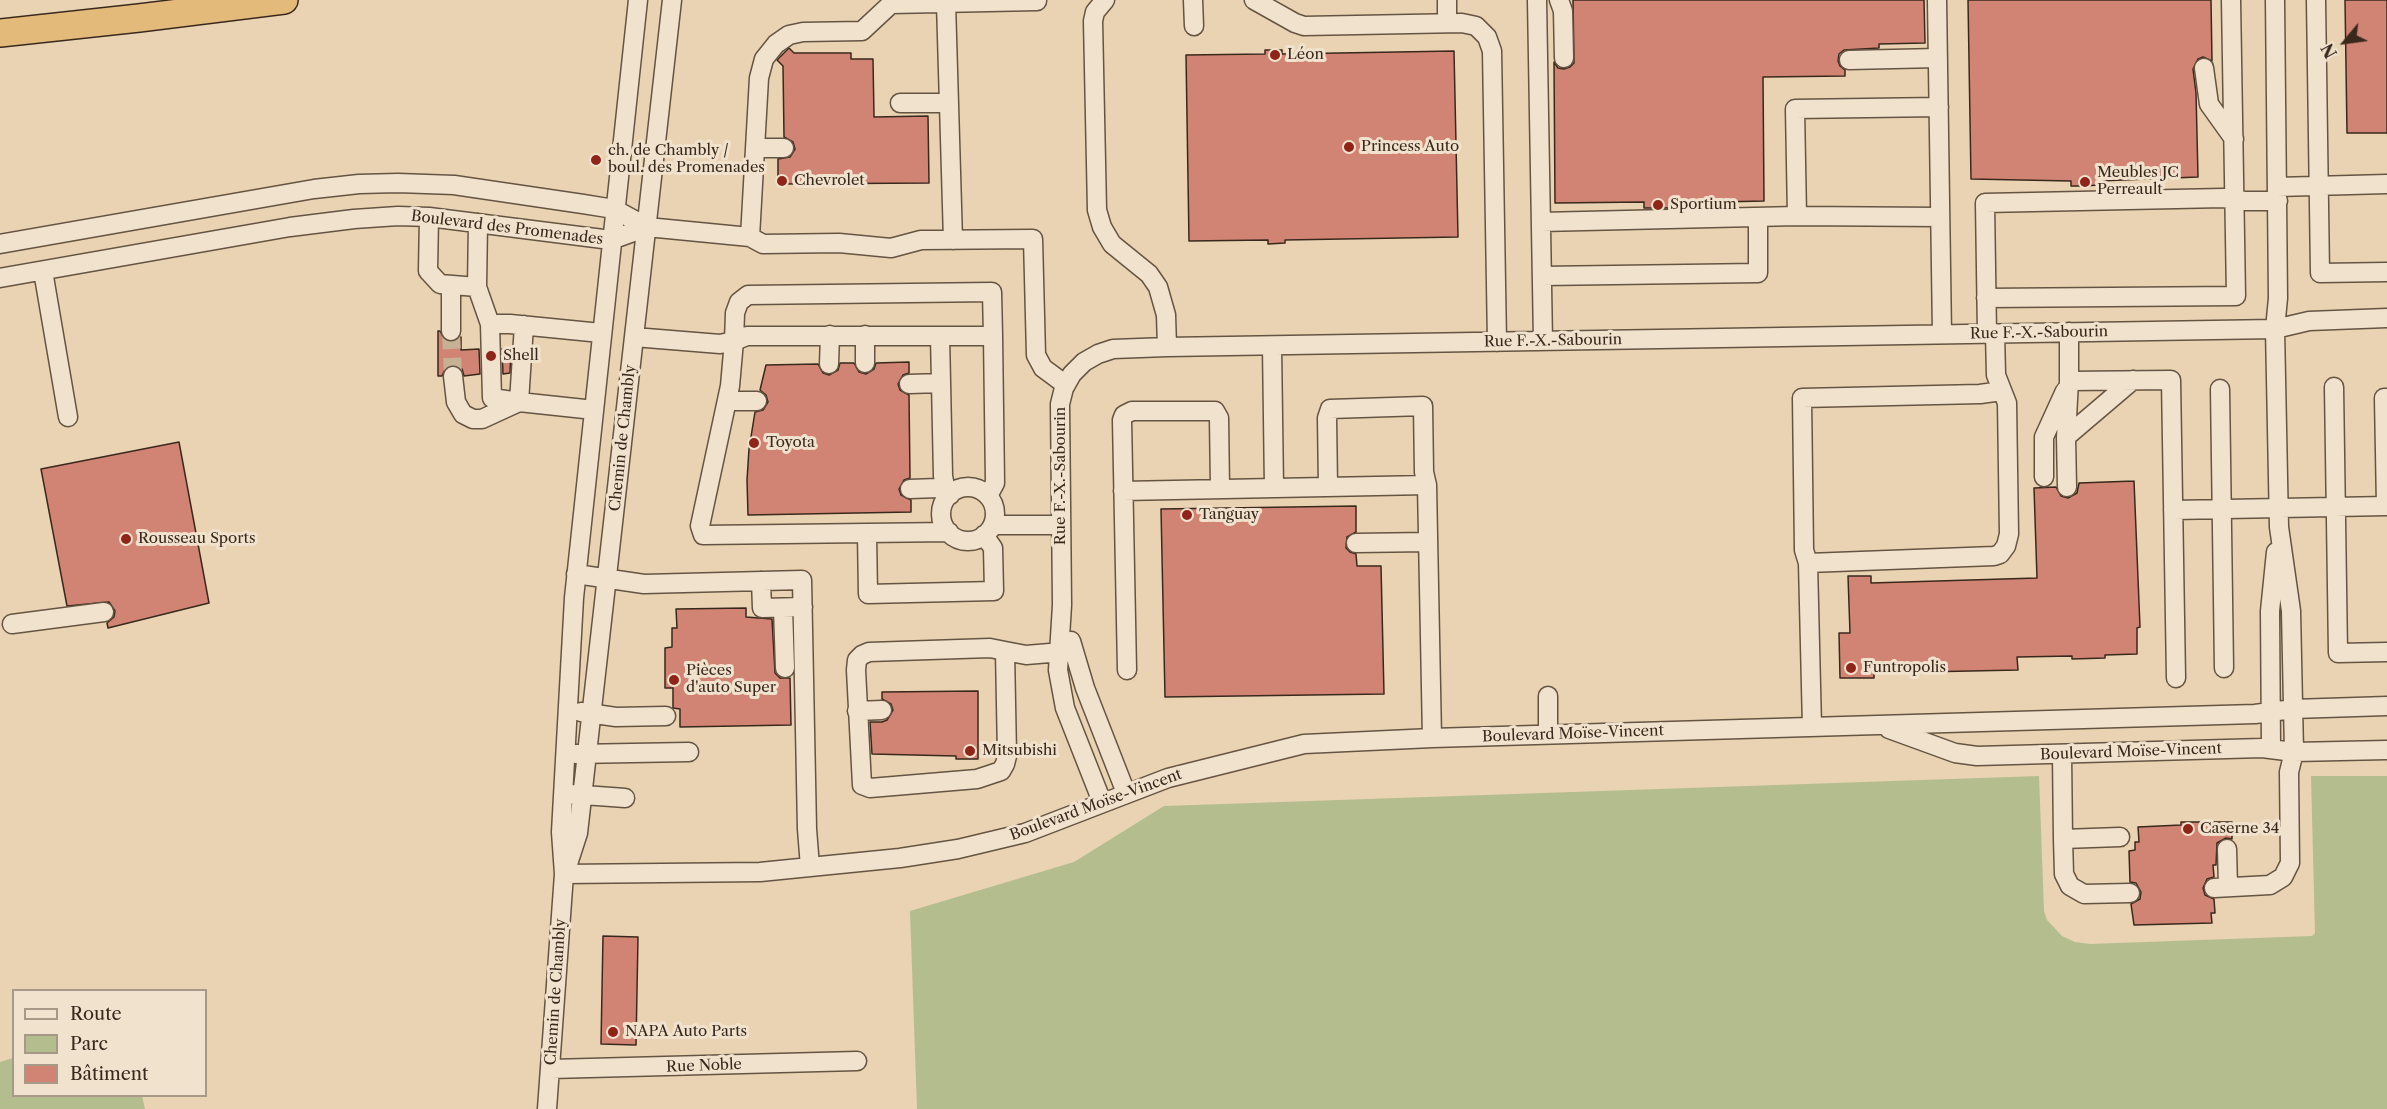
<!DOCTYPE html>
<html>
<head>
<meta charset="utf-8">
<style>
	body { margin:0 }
	#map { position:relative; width:2387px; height:1109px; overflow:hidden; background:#e9d3b3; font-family:"Libre Caslon Text",serif }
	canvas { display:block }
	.legend { position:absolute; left:12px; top:989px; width:195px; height:108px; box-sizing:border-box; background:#f1e2ce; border:2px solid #a79887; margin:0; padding:8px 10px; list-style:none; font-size:18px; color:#39291d }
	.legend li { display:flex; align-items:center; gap:12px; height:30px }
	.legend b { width:30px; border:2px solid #a79887 }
	.north { position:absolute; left:2315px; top:12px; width:60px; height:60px; -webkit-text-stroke:4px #f1e2ce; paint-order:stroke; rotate:241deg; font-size:16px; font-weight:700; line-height:24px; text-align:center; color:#39291d }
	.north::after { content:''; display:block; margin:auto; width:21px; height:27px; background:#39291d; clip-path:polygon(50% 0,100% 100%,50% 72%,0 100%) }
</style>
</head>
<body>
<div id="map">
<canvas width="2387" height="1109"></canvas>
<ul class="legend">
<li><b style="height:8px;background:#f1e2ce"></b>Route</li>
<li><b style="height:16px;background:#b4bd8e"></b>Parc</li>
<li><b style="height:16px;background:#d18473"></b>Bâtiment</li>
</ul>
<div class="north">N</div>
</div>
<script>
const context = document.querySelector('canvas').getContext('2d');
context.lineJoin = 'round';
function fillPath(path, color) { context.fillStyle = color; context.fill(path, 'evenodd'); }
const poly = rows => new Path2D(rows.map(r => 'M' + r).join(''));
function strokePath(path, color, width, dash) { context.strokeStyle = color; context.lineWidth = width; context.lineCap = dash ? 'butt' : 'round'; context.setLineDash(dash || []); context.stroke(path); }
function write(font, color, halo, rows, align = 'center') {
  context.font = font + ' "Libre Caslon Text",serif'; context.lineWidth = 6; context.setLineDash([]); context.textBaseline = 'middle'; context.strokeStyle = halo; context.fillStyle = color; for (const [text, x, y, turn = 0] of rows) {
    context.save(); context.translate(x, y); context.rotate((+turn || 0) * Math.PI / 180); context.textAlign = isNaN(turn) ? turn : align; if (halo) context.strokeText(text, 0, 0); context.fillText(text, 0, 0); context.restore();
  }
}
const green = poly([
	[2039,776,2044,911,2047,920,2062,936,2075,942,2090,944,2312,936,2315,933,2311,776,2387,776,2387,1109,917,1109,910,911,1074,862,1164,806],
	[13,1058,14,1096,142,1096,145,1109,0,1109,0,1062]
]);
const building = poly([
	[1573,0,1924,0,1925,43,1879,44,1879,48,1844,50,1839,54,1838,61,1840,66,1845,70,1845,76,1763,77,1764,201,1675,203,1675,208,1644,208,1644,202,1555,203,1554,62,1558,68,1564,69,1570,67,1574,63,1573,0],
	[1968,0,2211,0,2212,61,2203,57,2198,59,2193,69,2196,93,2198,177,2098,181,2098,185,2085,186,2071,186,2071,181,1971,179,1968,0],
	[2345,0,2387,0,2387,133,2347,133,2345,0],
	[789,48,794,53,851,53,851,59,873,59,874,117,928,116,929,183,778,184,778,159,790,157,795,149,793,142,784,137,783,66,777,60,789,48],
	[1265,50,1282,50,1282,54,1454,51,1458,237,1285,240,1285,243,1268,244,1268,240,1189,241,1186,55,1265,54,1265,50],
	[438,331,440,331,445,340,450,342,461,337,461,350,479,349,480,374,464,376,462,369,452,365,446,367,442,376,438,376,438,331],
	[502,349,511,349,510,373,503,374,502,349],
	[909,362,909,373,903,375,898,384,900,390,909,395,910,478,904,480,899,489,901,495,911,500,911,512,748,515,747,480,749,449,755,412,763,410,768,402,766,395,760,390,766,365,818,364,823,373,829,375,838,370,840,363,854,363,859,372,866,374,874,369,876,363,909,362],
	[179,442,209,603,108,628,107,623,114,617,115,611,109,602,67,606,41,469,179,442],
	[2134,481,2140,627,2137,628,2137,654,2105,655,2105,658,2072,659,2072,656,2017,657,2018,670,1874,673,1874,678,1840,678,1839,633,1850,633,1848,576,1871,576,1871,583,2037,578,2034,488,2056,487,2061,496,2068,498,2077,493,2079,483,2134,481],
	[1356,506,1356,532,1347,537,1346,548,1350,552,1356,554,1357,566,1381,566,1384,694,1165,697,1161,509,1356,506],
	[746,608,746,617,772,619,775,673,780,678,790,678,791,725,680,727,680,709,673,708,673,688,665,688,665,648,672,647,672,628,677,628,676,609,746,608],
	[978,691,978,759,956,759,956,756,872,754,870,722,882,722,887,720,893,710,891,704,882,699,882,692,978,691],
	[2181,822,2232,822,2232,839,2226,838,2217,843,2216,865,2213,865,2214,877,2207,879,2203,888,2205,895,2214,899,2215,913,2211,913,2212,923,2134,925,2131,904,2140,899,2141,892,2136,883,2130,882,2129,851,2135,850,2135,842,2139,842,2138,827,2181,825,2181,822],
	[603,936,638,937,636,1045,601,1044,603,936]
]);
const minorTunnel = poly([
	[451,331,453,376]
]);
const minor = poly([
	[1105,0,1095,12,1093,21,1097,210,1102,227,1112,244,1149,274,1158,287,1166,315,1167,347],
	[1193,0,1194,26],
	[1254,0,1295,23,1304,26,1462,23,1476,26,1487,37,1492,51,1497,342],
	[1447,0,1447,23],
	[1537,0,1543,341],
	[1559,0,1563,11,1564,58],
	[1937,0,1942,334],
	[2275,0,2278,298,2275,329,2309,321,2387,318],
	[2316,0,2320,273,2387,272],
	[946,3,953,240],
	[1849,60,1938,58],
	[2204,68,2209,104,2234,139],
	[900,103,949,103],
	[756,148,784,148],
	[2277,187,2387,184],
	[1797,216,1795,109,1939,107],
	[429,217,428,271,440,284,477,287,478,223],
	[1541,222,1797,216,1940,217],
	[750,237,763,244,839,243,891,248,921,240,1033,239,1036,355,1043,368,1066,385],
	[0,244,314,189,359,184,398,183,454,185,583,204,614,209,647,227,750,237,759,78,764,59,776,44,789,35,803,32,862,31,891,4,1037,1],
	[43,271,68,417],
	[1542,276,1758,273,1758,217],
	[0,278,290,227,354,219,398,216,429,217,611,240,647,227],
	[477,287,490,324,510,324,601,333],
	[1986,298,2236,296,2231,0],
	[490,324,492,398,519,402],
	[524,325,519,402,594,410],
	[451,331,451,285],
	[2069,332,2069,381,2171,380,2176,678],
	[1987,334,1985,203,2223,198,2245,201,2278,201],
	[940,336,943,476,945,486,950,495],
	[634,337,720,344,734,341,730,386,700,526,703,535,949,532],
	[1272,346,1274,488],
	[865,363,865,335],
	[829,364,830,335],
	[453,376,456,402,463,414,473,419,482,419,519,402],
	[909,384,941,383],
	[2334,387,2338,653,2387,652],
	[2220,389,2224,668],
	[727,401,757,401],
	[2066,437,2133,380],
	[2044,477,2044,437,2065,391],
	[1328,487,1327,418,1330,409,1423,406,1424,472,1427,485],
	[2067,487,2066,437,2069,381],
	'941 514a27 27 0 1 1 54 0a27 27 0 1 1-54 0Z',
	[910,489,938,488,945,486],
	[1123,491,1427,485,1432,738],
	[988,496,995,483,993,336,747,336,734,341,735,313,739,302,748,295,992,292,993,336],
	[2386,506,2384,398,2387,398],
	[2173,510,2387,506],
	[993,525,1061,525],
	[867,534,868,594,994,591,993,548,984,535],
	[1356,543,1428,542],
	[1808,563,1804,550,1802,398,1980,394,2002,391],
	[576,574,644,584,802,580,807,829,810,867],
	[761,581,762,608,803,607],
	[783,608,785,668],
	[12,624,104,612],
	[1071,641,1085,688,1126,793],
	[1005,651,1007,756,1005,764,1001,771,977,779,870,788,862,785,856,670,857,660,862,655,869,652,990,648,1005,651,1026,655,1074,651],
	[1127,670,1122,420,1124,415,1132,411,1215,411,1219,418,1220,488],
	[1548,696,1548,734],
	[857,711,882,710],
	[581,712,616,717,666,716],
	[1812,727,1808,563,1994,556,2000,554,2006,546,2009,534,2007,403,1996,375,1995,333],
	[1889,729,1955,753,1977,756,2262,748,2294,752,2387,750],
	[2271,748,2270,611,2276,552],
	[576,754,689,752],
	[2062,754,2063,839,2120,837],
	[570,794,625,798],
	[1102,802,1065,708,1058,670,1062,605,1060,404,1064,388,1072,374,1084,362,1098,354,1113,349,1167,347,2275,329,2279,527,2291,611,2294,752,2289,772,2290,863,2283,877,2270,885,2214,888],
	[2063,839,2064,874,2070,886,2084,894,2130,893],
	[2227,849,2228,887],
	[567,867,578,833,672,0],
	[564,874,760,872,900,858,958,849,1025,833,1168,778,1304,744,1432,738,2255,714,2293,709,2387,706],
	[551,1069,857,1061],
	[547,1109,564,874,561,832,574,598,638,0]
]);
const highway = poly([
	[0,33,139,18,284,0]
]);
const markers = [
	[1275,55,6,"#8f2418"],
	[1349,147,6,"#8f2418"],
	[596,160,6,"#8f2418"],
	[782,181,6,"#8f2418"],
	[2085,182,6,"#8f2418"],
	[1658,205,6,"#8f2418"],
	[491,356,6,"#8f2418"],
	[754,443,6,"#8f2418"],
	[1187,515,6,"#8f2418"],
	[126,539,6,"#8f2418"],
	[1851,668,6,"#8f2418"],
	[674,680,6,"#8f2418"],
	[970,751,6,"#8f2418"],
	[2188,829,6,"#8f2418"],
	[613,1032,6,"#8f2418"]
];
const poiNames = [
	["Léon",1287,55],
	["Princess Auto",1361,147],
	["ch. de Chambly /",608,151],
	["boul. des Promenades",608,168],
	["Meubles JC",2097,173],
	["Perreault",2097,190],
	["Chevrolet",794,181],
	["Sportium",1670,205],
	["Shell",503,356],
	["Toyota",766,443],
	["Tanguay",1199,515],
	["Rousseau Sports",138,539],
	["Funtropolis",1863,668],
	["Pièces",686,671],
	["d'auto Super",686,688],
	["Mitsubishi",982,751],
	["Caserne 34",2200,829],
	["NAPA Auto Parts",625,1032]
];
const streetNames = [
	["Boulevard des Promenades",507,228,7],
	["Rue F.-X.-Sabourin",2039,333,-1],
	["Rue F.-X.-Sabourin",1553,341,-1],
	["Chemin de Chambly",623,438,-84],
	["Rue F.-X.-Sabourin",1061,476,-90],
	["Boulevard Moïse-Vincent",1573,734,-2],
	["Boulevard Moïse-Vincent",2131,752,-2],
	["Boulevard Moïse-Vincent",1096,805,-20],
	["Chemin de Chambly",556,992,-86],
	["Rue Noble",704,1066,-2]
];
fillPath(green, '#b4bd8e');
fillPath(building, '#d18473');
strokePath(building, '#39291d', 1.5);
strokePath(minorTunnel, '#c6b195', 18, [18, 9]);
strokePath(minor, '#655442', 21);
strokePath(highway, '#39291d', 30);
strokePath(minor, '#f1e2ce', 18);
strokePath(highway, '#e4ba7a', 27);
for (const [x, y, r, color] of markers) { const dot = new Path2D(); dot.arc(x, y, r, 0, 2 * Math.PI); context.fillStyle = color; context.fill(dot); strokePath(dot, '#f1e2ce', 2); }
write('15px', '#39291d', '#f1e2ce', poiNames, 'left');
write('15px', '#39291d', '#f1e2ce', streetNames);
</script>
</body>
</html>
